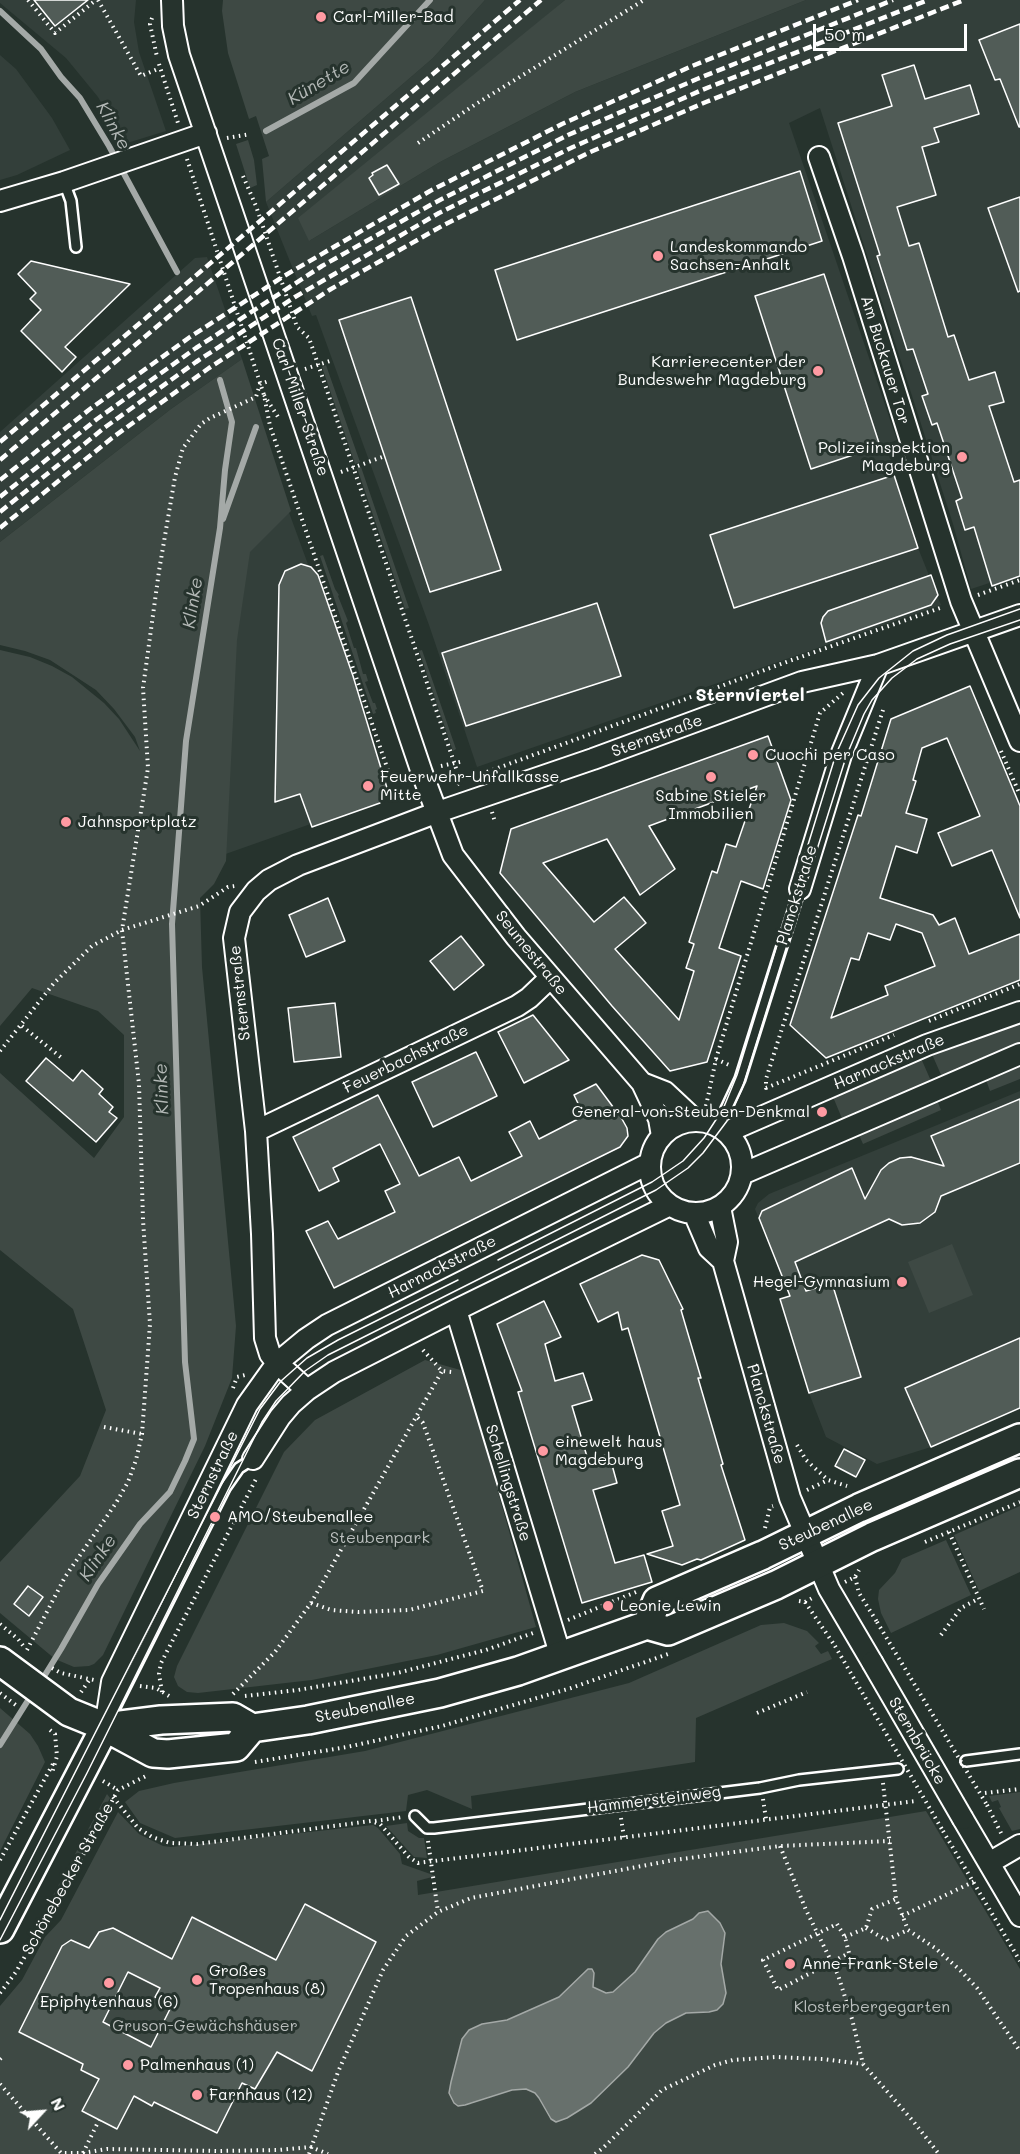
<!DOCTYPE html>
<html>
<head>
<meta charset="utf-8">
<style>
	body { margin:0 }
	#map { position:relative; width:1020px; height:2154px; overflow:hidden; background:#26332d; font-family:Mali,sans-serif }
	canvas { display:block }
	.north { position:absolute; left:12px; top:2082px; width:60px; height:60px; -webkit-text-stroke:4px #26332d; paint-order:stroke; rotate:64deg; font-size:16px; font-weight:700; line-height:24px; text-align:center; color:#fff }
	.north::after { content:''; display:block; margin:auto; width:21px; height:27px; background:#fff; clip-path:polygon(50% 0,100% 100%,50% 72%,0 100%) }
	.scale { position:absolute; left:813px; top:24px; width:154px; height:27px; box-sizing:border-box; border:3px solid #fff; border-top:0; padding-left:8px; font-size:18px; line-height:21px; white-space:nowrap; color:#fff; -webkit-text-stroke:4px #26332d; paint-order:stroke }
</style>
</head>
<body>
<div id="map">
<canvas width="1020" height="2154"></canvas>
<div class="north">N</div>
<div class="scale">50 m</div>
</div>
<script>
const context = document.querySelector('canvas').getContext('2d');
context.lineJoin = 'round';
function fillPath(path, color) { context.fillStyle = color; context.fill(path, 'evenodd'); }
const poly = rows => new Path2D(rows.map(r => 'M' + r).join(''));
function strokePath(path, color, width, dash) { context.strokeStyle = color; context.lineWidth = width; context.lineCap = dash ? 'butt' : 'round'; context.setLineDash(dash || []); context.stroke(path); }
function write(font, color, halo, rows, align = 'center') {
  context.font = font + ' Mali,sans-serif'; context.lineWidth = 6; context.setLineDash([]); context.textBaseline = 'middle'; context.strokeStyle = halo; context.fillStyle = color; for (const [text, x, y, turn = 0] of rows) {
    context.save(); context.translate(x, y); context.rotate((+turn || 0) * Math.PI / 180); context.textAlign = isNaN(turn) ? turn : align; if (halo) context.strokeText(text, 0, 0); context.fillText(text, 0, 0); context.restore();
  }
}
const built = poly([
	[0,0,136,0,134,22,139,52,166,131,124,144,98,97,66,58,0,3],
	[485,0,565,0,505,51,309,241,440,162,575,92,806,0,1020,0,1020,573,971,589,953,524,820,108,789,123,897,440,886,444,918,548,941,605,477,767,429,625,316,315,312,316,266,202,433,58],
	[0,55,16,69,52,118,70,150,17,175,0,180],
	[207,257,242,359,171,409,0,542,0,432,195,258],
	[264,444,385,775,387,797,220,856,241,566],
	[1020,1091,1020,1408,931,1447,877,1464,826,1437,809,1393,780,1299,790,1296,755,1209,758,1203,769,1194]
]);
const green = poly([
	[223,0,485,0,433,58,266,202,262,159,269,156,256,116,249,119,228,53,222,11],
	[565,0,806,0,575,92,440,162,309,241,298,218],
	[248,140,254,160,257,185,250,188,236,144],
	[242,359,291,511,250,552,237,640,226,861,214,884,200,898,202,967,236,1326,232,1378,205,1446,103,1655,94,1664,89,1666,74,1667,55,1659,0,1613,0,1562,80,1476,106,1410,73,1309,0,1250,0,1073,94,1158,124,1117,124,1035,98,1011,32,988,0,1026,0,650,30,657,52,666,72,677,104,703,119,719,140,751,135,737,114,709,96,690,50,660,25,651,0,645,0,542,171,409],
	[326,365,360,462,355,464,322,367],
	[361,467,409,608,405,609,357,468],
	[323,555,335,589,339,595,338,596,348,621,346,623,354,648,356,648,363,674,366,674,368,681,365,682,373,703,375,703,377,709,375,710,376,713,373,714,320,556],
	[422,650,456,749,453,751,419,651],
	[1020,1020,1020,1044,942,1077,931,1052],
	[920,1056,931,1081,843,1121,831,1092],
	[1020,1065,1020,1079,990,1091,986,1080],
	[937,1100,941,1110,863,1144,859,1135],
	[952,1244,973,1295,929,1313,908,1262],
	[425,1360,464,1371,536,1627,437,1655,312,1680,198,1693,187,1692,178,1686,174,1677,177,1666,284,1452,315,1420],
	[1020,1454,1020,1460,879,1523,876,1518],
	[1020,1506,1020,1572,979,1591,954,1535],
	[946,1540,971,1595,891,1633,881,1613,878,1599,879,1590,895,1573,902,1559],
	[784,1623,807,1631,819,1643,815,1646,821,1654,828,1651,832,1659,696,1718,695,1762,471,1796,472,1809,427,1790,408,1795,406,1811,175,1838,140,1823,125,1802,139,1791,174,1783,365,1751,629,1683,761,1625],
	[0,1708,30,1734,38,1746,45,1762,0,1851],
	[1020,1792,1020,1829,1012,1831,999,1808,1001,1807,998,1800,992,1802,989,1796],
	[107,1794,110,1798,55,1905,49,1903],
	[926,1811,1020,1969,1020,2154,0,2154,0,2006,22,1980,45,1937,61,1920,118,1812,139,1834,163,1846,171,1847,373,1825,378,1828,400,1854,402,1864,436,1876,417,1881,418,1895],
	[708,1911,720,1923,725,1937,721,1964,725,1988,709,2012,686,2013,666,2023,654,2033,628,2067,556,2121,549,2117,539,2098,535,2093,526,2089,512,2090,471,2104,449,2093,462,2039,469,2030,482,2024,507,2020,559,1997,594,1973,593,1987,606,1993,613,1992,635,1972,658,1939,666,1932,693,1919,695,1916],
	[407,1823,408,1831,419,1838,424,1838,427,1858,414,1857,386,1826]
]);
const water = poly([
	[708,1911,720,1923,725,1933,721,1964,726,1993,723,2004,717,2010,709,2012,686,2013,666,2023,654,2033,628,2067,591,2103,567,2118,556,2122,551,2119,539,2098,535,2093,526,2089,512,2090,465,2105,458,2106,454,2103,449,2093,451,2082,462,2039,469,2030,482,2024,507,2020,559,1997,588,1969,592,1969,594,1973,593,1987,606,1993,613,1992,635,1972,658,1939,666,1932,693,1919,699,1913,708,1911]
]);
const stream = poly([
	[0,11,41,49,61,77,80,98,109,146,177,272],
	[266,131,354,83,430,0],
	[223,519,256,427],
	[40,1683,61,1649,98,1584,140,1524,170,1492,185,1461,194,1439,185,1362,172,924,186,741,220,528,225,470,232,422,220,380],
	[0,1745,32,1694]
]);
const building = poly([
	[34,0,88,0,55,26,34,0],
	[1020,24,1020,127,1019,127,1000,79,995,80,979,40,1020,24],
	[914,65,925,99,970,85,979,114,934,128,939,142,922,147,936,195,897,207,909,246,919,243,948,337,954,335,969,380,995,372,1004,402,989,406,1014,482,1020,480,1020,576,992,586,974,527,965,530,956,501,962,498,937,423,932,425,922,396,928,394,913,349,907,350,877,256,880,255,838,123,892,106,882,75,914,65],
	[387,165,399,184,379,195,369,178,373,175,372,173,387,165],
	[800,171,822,241,517,340,495,270,800,171],
	[1020,197,1020,291,1018,292,988,208,1020,197],
	[31,261,130,284,65,347,76,357,62,372,21,331,41,310,30,299,36,293,18,274,31,261],
	[824,274,880,446,811,469,755,296,824,274],
	[411,297,501,570,430,592,339,320,411,297],
	[894,475,918,548,734,608,710,535,894,475],
	[301,564,311,567,318,575,353,676,387,788,380,803,312,827,300,794,275,802,279,585,285,571,301,564],
	[931,575,938,595,931,605,826,642,821,623,823,617,828,611,931,575],
	[597,603,621,676,466,726,442,653,597,603],
	[970,686,1020,806,1020,918,992,850,952,866,938,833,980,816,947,738,922,748,913,780,916,781,906,813,927,819,917,853,896,846,880,898,933,915,939,925,955,918,969,954,1020,934,1020,980,826,1058,790,1025,858,815,861,816,891,719,970,686],
	[896,924,922,933,935,966,885,986,888,995,831,1018,851,958,859,960,868,933,890,940,896,924],
	[768,736,791,800,763,889,741,881,719,948,741,956,707,1062,670,1071,612,1006,500,873,511,829,768,736],
	[757,786,736,847,726,844,717,873,712,871,689,942,694,944,686,968,694,971,679,1020,615,949,646,923,636,911,624,897,594,922,543,863,607,839,640,895,675,869,649,826,757,786],
	[328,898,345,941,306,957,289,915,328,898],
	[461,936,484,965,454,990,430,961,461,936],
	[335,1003,341,1057,294,1062,288,1008,335,1003],
	[533,1015,569,1060,524,1083,498,1032,533,1015],
	[476,1052,497,1096,433,1127,412,1082,476,1052],
	[46,1058,73,1081,82,1070,103,1089,99,1094,113,1107,109,1112,117,1118,96,1142,26,1081,46,1058],
	[596,1084,622,1119,627,1128,628,1136,620,1147,334,1288,306,1231,328,1221,338,1239,395,1212,385,1191,400,1184,380,1144,333,1168,339,1181,319,1191,293,1137,378,1095,419,1176,459,1157,471,1181,522,1156,509,1132,530,1121,539,1139,584,1116,574,1095,596,1084],
	[1020,1099,1020,1163,941,1196,935,1212,920,1223,902,1225,889,1219,795,1262,806,1291,832,1283,861,1377,809,1393,780,1299,790,1296,759,1218,762,1211,852,1168,865,1199,881,1170,889,1163,900,1158,911,1157,944,1166,931,1136,1020,1099],
	[642,1255,659,1260,683,1309,681,1310,701,1378,698,1378,723,1464,721,1465,745,1540,701,1560,697,1559,682,1565,647,1554,673,1546,662,1511,680,1505,628,1328,622,1330,618,1312,598,1322,580,1284,642,1255],
	[544,1301,561,1337,545,1344,555,1381,583,1373,592,1400,572,1406,588,1460,609,1454,617,1483,593,1490,615,1563,644,1555,652,1582,582,1603,518,1392,522,1391,497,1324,544,1301],
	[1020,1338,1020,1408,931,1447,905,1388,1020,1338],
	[844,1449,865,1460,856,1477,835,1466,844,1449],
	[28,1586,43,1597,29,1616,14,1604,28,1586],
	[305,1904,376,1942,312,2071,277,2052,255,2089,242,2083,217,2133,154,2102,152,2106,134,2096,117,2129,82,2111,99,2079,81,2070,83,2064,19,2032,62,1946,71,1940,89,1948,99,1932,113,1928,172,1959,192,1917,276,1960,305,1904],
	[128,1972,160,1988,155,1997,172,2005,151,2047,103,2022,128,1972]
]);
const path = poly([
	[28,0,55,33,96,0],
	[98,0,141,76,160,68],
	[152,18,150,24,157,57],
	[159,64,178,123],
	[227,138,250,134],
	[418,143,476,104,644,0],
	[187,159,264,395,270,426,392,782,400,780],
	[243,176,256,206,297,327,309,338,454,762,460,781,457,785],
	[305,369,330,361],
	[264,395,280,420],
	[341,472,385,456],
	[978,595,1020,580],
	[883,710,766,1079,766,1088,894,1035],
	[1001,751,1020,795],
	[441,766,464,761],
	[487,772,789,661,943,607],
	[492,812,495,822],
	[929,1021,1020,984],
	[22,1026,63,1059],
	[0,1051,54,983,92,946,122,930,199,906,228,887,235,886],
	[716,1059,729,1065],
	[706,1106,716,1059,820,713,843,693],
	[423,1350,442,1371,452,1372,454,1370],
	[233,1388,237,1377,245,1375],
	[104,1427,142,1434],
	[797,1445,806,1460,828,1480,847,1486],
	[807,1490,828,1480],
	[765,1528,770,1507,773,1506],
	[949,1532,984,1609],
	[925,1542,1020,1502],
	[855,1577,859,1593,877,1622],
	[845,1582,855,1577,859,1570],
	[799,1601,805,1602,814,1597],
	[805,1602,835,1646],
	[311,1603,331,1610,358,1612,409,1610,483,1591,423,1423,417,1417],
	[568,1620,636,1592],
	[0,1624,18,1639,25,1648],
	[941,1635,961,1608,978,1599],
	[27,1650,65,1577,116,1503,128,1482,136,1460,142,1434,150,1324,143,1220,139,1084,122,930,148,768,143,688,159,571,175,477,183,448,201,424,210,418,256,397,260,384,269,381],
	[52,1668,61,1673,94,1680],
	[140,1686,156,1688,169,1696],
	[81,1692,90,1679],
	[162,1692,159,1674,161,1663,257,1477],
	[0,1693,17,1706],
	[233,1694,275,1652,311,1603,442,1371],
	[245,1696,298,1690,397,1673,486,1650,533,1633],
	[757,1713,807,1692],
	[50,1730,55,1734,57,1756,52,1773],
	[255,1762,347,1747,442,1726,571,1688,668,1654],
	[103,1781,118,1790],
	[883,1783,896,1899,908,1930,935,1948,960,1970,977,1988,1020,2051],
	[985,1793,1020,1789],
	[113,1797,138,1828,152,1837,170,1843,197,1844,371,1821,380,1824,409,1857,418,1863,916,1801],
	[763,1799,766,1819],
	[987,1805,1002,1835],
	[621,1818,624,1838],
	[375,1821,403,1817],
	[943,1831,1020,1961],
	[428,1841,438,1912],
	[780,1846,806,1910,838,1975,852,2019,863,2064,913,2121,939,2154],
	[0,1860,54,1762],
	[902,1916,975,1881],
	[837,1924,845,1937,849,1953,778,1990,763,1960,837,1924],
	[866,1928,886,1940,908,1930],
	[845,1937,866,1928,872,1909,896,1899],
	[0,1993,16,1972,45,1921,53,1911,118,1790,146,1776],
	[0,2059,4,2055],
	[0,2084,61,2153,83,2153,107,2149,218,2151,278,2150,311,2147,328,2154],
	[83,2153,99,2120],
	[309,2154,338,2072,383,1970,406,1936,438,1912,471,1898,674,1860,780,1846,890,1841],
	[595,2154,603,2148,662,2090,715,2065,733,2060,776,2057,823,2059,863,2064]
]);
const lane = poly([
	[64,182,71,201,76,247],
	[718,1126,740,1079,800,889],
	[114,1709,225,1488,239,1468,253,1459],
	[966,1761,1020,1754],
	[415,1816,427,1828,434,1828,760,1788,799,1780,898,1769]
]);
const street = poly([
	[172,0,173,26,179,55,422,773,453,855,516,937,642,1083,659,1119,662,1136],
	[819,157,853,256,961,601,1020,741],
	[0,201,64,182,206,133],
	[800,889,841,755,878,665],
	[642,1083,665,1092,695,1120],
	'650 1167a46 46 0 1 1 92 0a46 46 0 1 1-92 0Z',
	[256,1131,517,1006,529,998,550,978],
	[727,1132,927,1045,1020,1012],
	[742,1174,1020,1054],
	[720,1207,727,1242,723,1261,790,1498,829,1589,872,1662],
	[694,1213,709,1248,723,1261],
	[456,1310,561,1657],
	[307,1390,277,1363,270,1354,265,1338,262,1234,256,1131,234,938,240,912,256,891,269,880,298,865,438,812,593,759,802,682,878,665,1020,615],
	[253,1459,280,1417,291,1404,307,1390,334,1372,456,1310,670,1205],
	[105,1727,112,1682,247,1405,277,1363,306,1339,327,1325,650,1163],
	[963,1819,1020,1916],
	[989,1863,1020,1845]
]);
const secondary = poly([
	[647,1625,657,1601,763,1555,859,1508,1020,1438],
	[0,1661,69,1712,101,1725,153,1753,168,1754,236,1747,252,1728],
	[105,1727,161,1720,233,1717,252,1728,308,1720,440,1693,518,1671,647,1625,668,1631,776,1585,872,1537,1020,1473],
	[0,1929,105,1727]
]);
const tram = poly([
	[498,1260,652,1182,683,1161,704,1138,723,1109,737,1075,836,754,858,705,879,678,913,651,947,635,1020,609],
	[0,1920,260,1409,281,1381,307,1358,338,1340,458,1280],
	[0,1940,87,1773,262,1422,276,1401,305,1371,328,1355,656,1190,688,1168,703,1153,727,1121,742,1089,846,757,864,714,872,700,892,678,917,659,950,644,1020,620]
]);
const rail = poly([
	[0,442,520,0],
	[0,460,541,0],
	[0,480,90,409,190,337,284,276,430,191,562,124,692,66,858,0],
	[0,497,97,419,196,348,322,266,434,203,568,135,697,79,893,0],
	[0,512,104,428,196,362,295,297,439,213,573,147,702,90,928,0],
	[0,528,112,438,209,368,331,289,442,226,588,153,706,102,964,0]
]);
const pathBridge = poly([
	[877,1622,987,1805],
	[835,1646,943,1831]
]);
const streetBridge = poly([
	[872,1662,963,1819]
]);
const markers = [
	[321,17,6,"#ff9aa2"],
	[658,256,6,"#ff9aa2"],
	[818,371,6,"#ff9aa2"],
	[962,457,6,"#ff9aa2"],
	[753,755,6,"#ff9aa2"],
	[711,777,6,"#ff9aa2"],
	[368,786,6,"#ff9aa2"],
	[66,822,6,"#ff9aa2"],
	[822,1112,6,"#ff9aa2"],
	[902,1282,6,"#ff9aa2"],
	[543,1451,6,"#ff9aa2"],
	[215,1517,6,"#ff9aa2"],
	[608,1606,6,"#ff9aa2"],
	[790,1964,6,"#ff9aa2"],
	[197,1980,6,"#ff9aa2"],
	[109,1983,6,"#ff9aa2"],
	[128,2065,6,"#ff9aa2"],
	[197,2095,6,"#ff9aa2"]
];
const poiNames = [
	["Carl-Miller-Bad",333,17],
	["Landeskommando",670,247],
	["Sachsen-Anhalt",670,265],
	["Karrierecenter der",806,362,"right"],
	["Bundeswehr Magdeburg",806,380,"right"],
	["Polizeiinspektion",950,448,"right"],
	["Magdeburg",950,466,"right"],
	["Cuochi per Caso",765,755],
	["Feuerwehr-Unfallkasse",380,777],
	["Mitte",380,795],
	["Sabine Stieler",711,796,"center"],
	["Immobilien",711,814,"center"],
	["Jahnsportplatz",78,822],
	["General-von-Steuben-Denkmal",810,1112,"right"],
	["Hegel-Gymnasium",890,1282,"right"],
	["einewelt haus",555,1442],
	["Magdeburg",555,1460],
	["AMO/Steubenallee",227,1517],
	["Leonie Lewin",620,1606],
	["Anne-Frank-Stele",802,1964],
	["Großes",209,1971],
	["Tropenhaus (8)",209,1989],
	["Epiphytenhaus (6)",109,2002,"center"],
	["Palmenhaus (1)",140,2065],
	["Farnhaus (12)",209,2095]
];
const streetNames = [
	["Am Buckauer Tor",885,360,73],
	["Carl-Miller-Straße",300,407,71],
	["Sternstraße",657,736,-20],
	["Planckstraße",797,895,-73],
	["Seumestraße",531,953,51],
	["Sternstraße",240,993,-96],
	["Feuerbachstraße",406,1059,-26],
	["Harnackstraße",889,1062,-23],
	["Harnackstraße",442,1267,-27],
	["Planckstraße",766,1414,74],
	["Sternstraße",213,1475,-64],
	["Schellingstraße",508,1483,73],
	["Steubenallee",826,1525,-25],
	["Steubenallee",365,1708,-11],
	["Sternbrücke",917,1741,60],
	["Hammersteinweg",654,1800,-7],
	["Schönebecker Straße",68,1879,-61]
];
const parkNames = [
	["Steubenpark",380,1538],
	["Klosterbergegarten",872,2007],
	["Gruson-Gewächshäuser",205,2026]
];
const waterNames = [
	["Künette",319,83,-31],
	["Klinke",113,126,61],
	["Klinke",193,603,-81],
	["Klinke",162,1089,-92],
	["Klinke",98,1558,-56]
];
const neighbourhoodNames = [
	["Sternviertel",750,695]
];
fillPath(built, '#333f3a');
fillPath(green, '#3e4944');
fillPath(water, '#67706c');
strokePath(water, '#a4a9a7', 1.5);
strokePath(stream, '#a4a9a7', 6);
fillPath(building, '#515c57');
strokePath(building, '#fff', 1.5);
strokePath(lane, '#fff', 14);
strokePath(street, '#fff', 24);
strokePath(secondary, '#fff', 32);
strokePath(path, '#fff', 4, [1.5, 4.5]);
strokePath(lane, '#26332d', 9);
strokePath(street, '#26332d', 20);
strokePath(secondary, '#26332d', 27);
strokePath(tram, '#fff', 1.5);
strokePath(rail, '#fff', 4.5, [9, 4.5]);
strokePath(streetBridge, '#fff', 24, []);
strokePath(pathBridge, '#fff', 4, [1.5, 4.5]);
strokePath(streetBridge, '#26332d', 20);
for (const [x, y, r, color] of markers) { const dot = new Path2D(); dot.arc(x, y, r, 0, 2 * Math.PI); context.fillStyle = color; context.fill(dot); strokePath(dot, '#26332d', 2); }
write('16px', '#fff', '#26332d', poiNames, 'left');
write('16px', '#fff', '#26332d', streetNames);
write('16px', '#bbbfbe', '#26332d', parkNames);
write('italic 18px', '#b3b8b6', '#26332d', waterNames);
write('bold 18px', '#fff', '#26332d', neighbourhoodNames);
</script>
</body>
</html>
